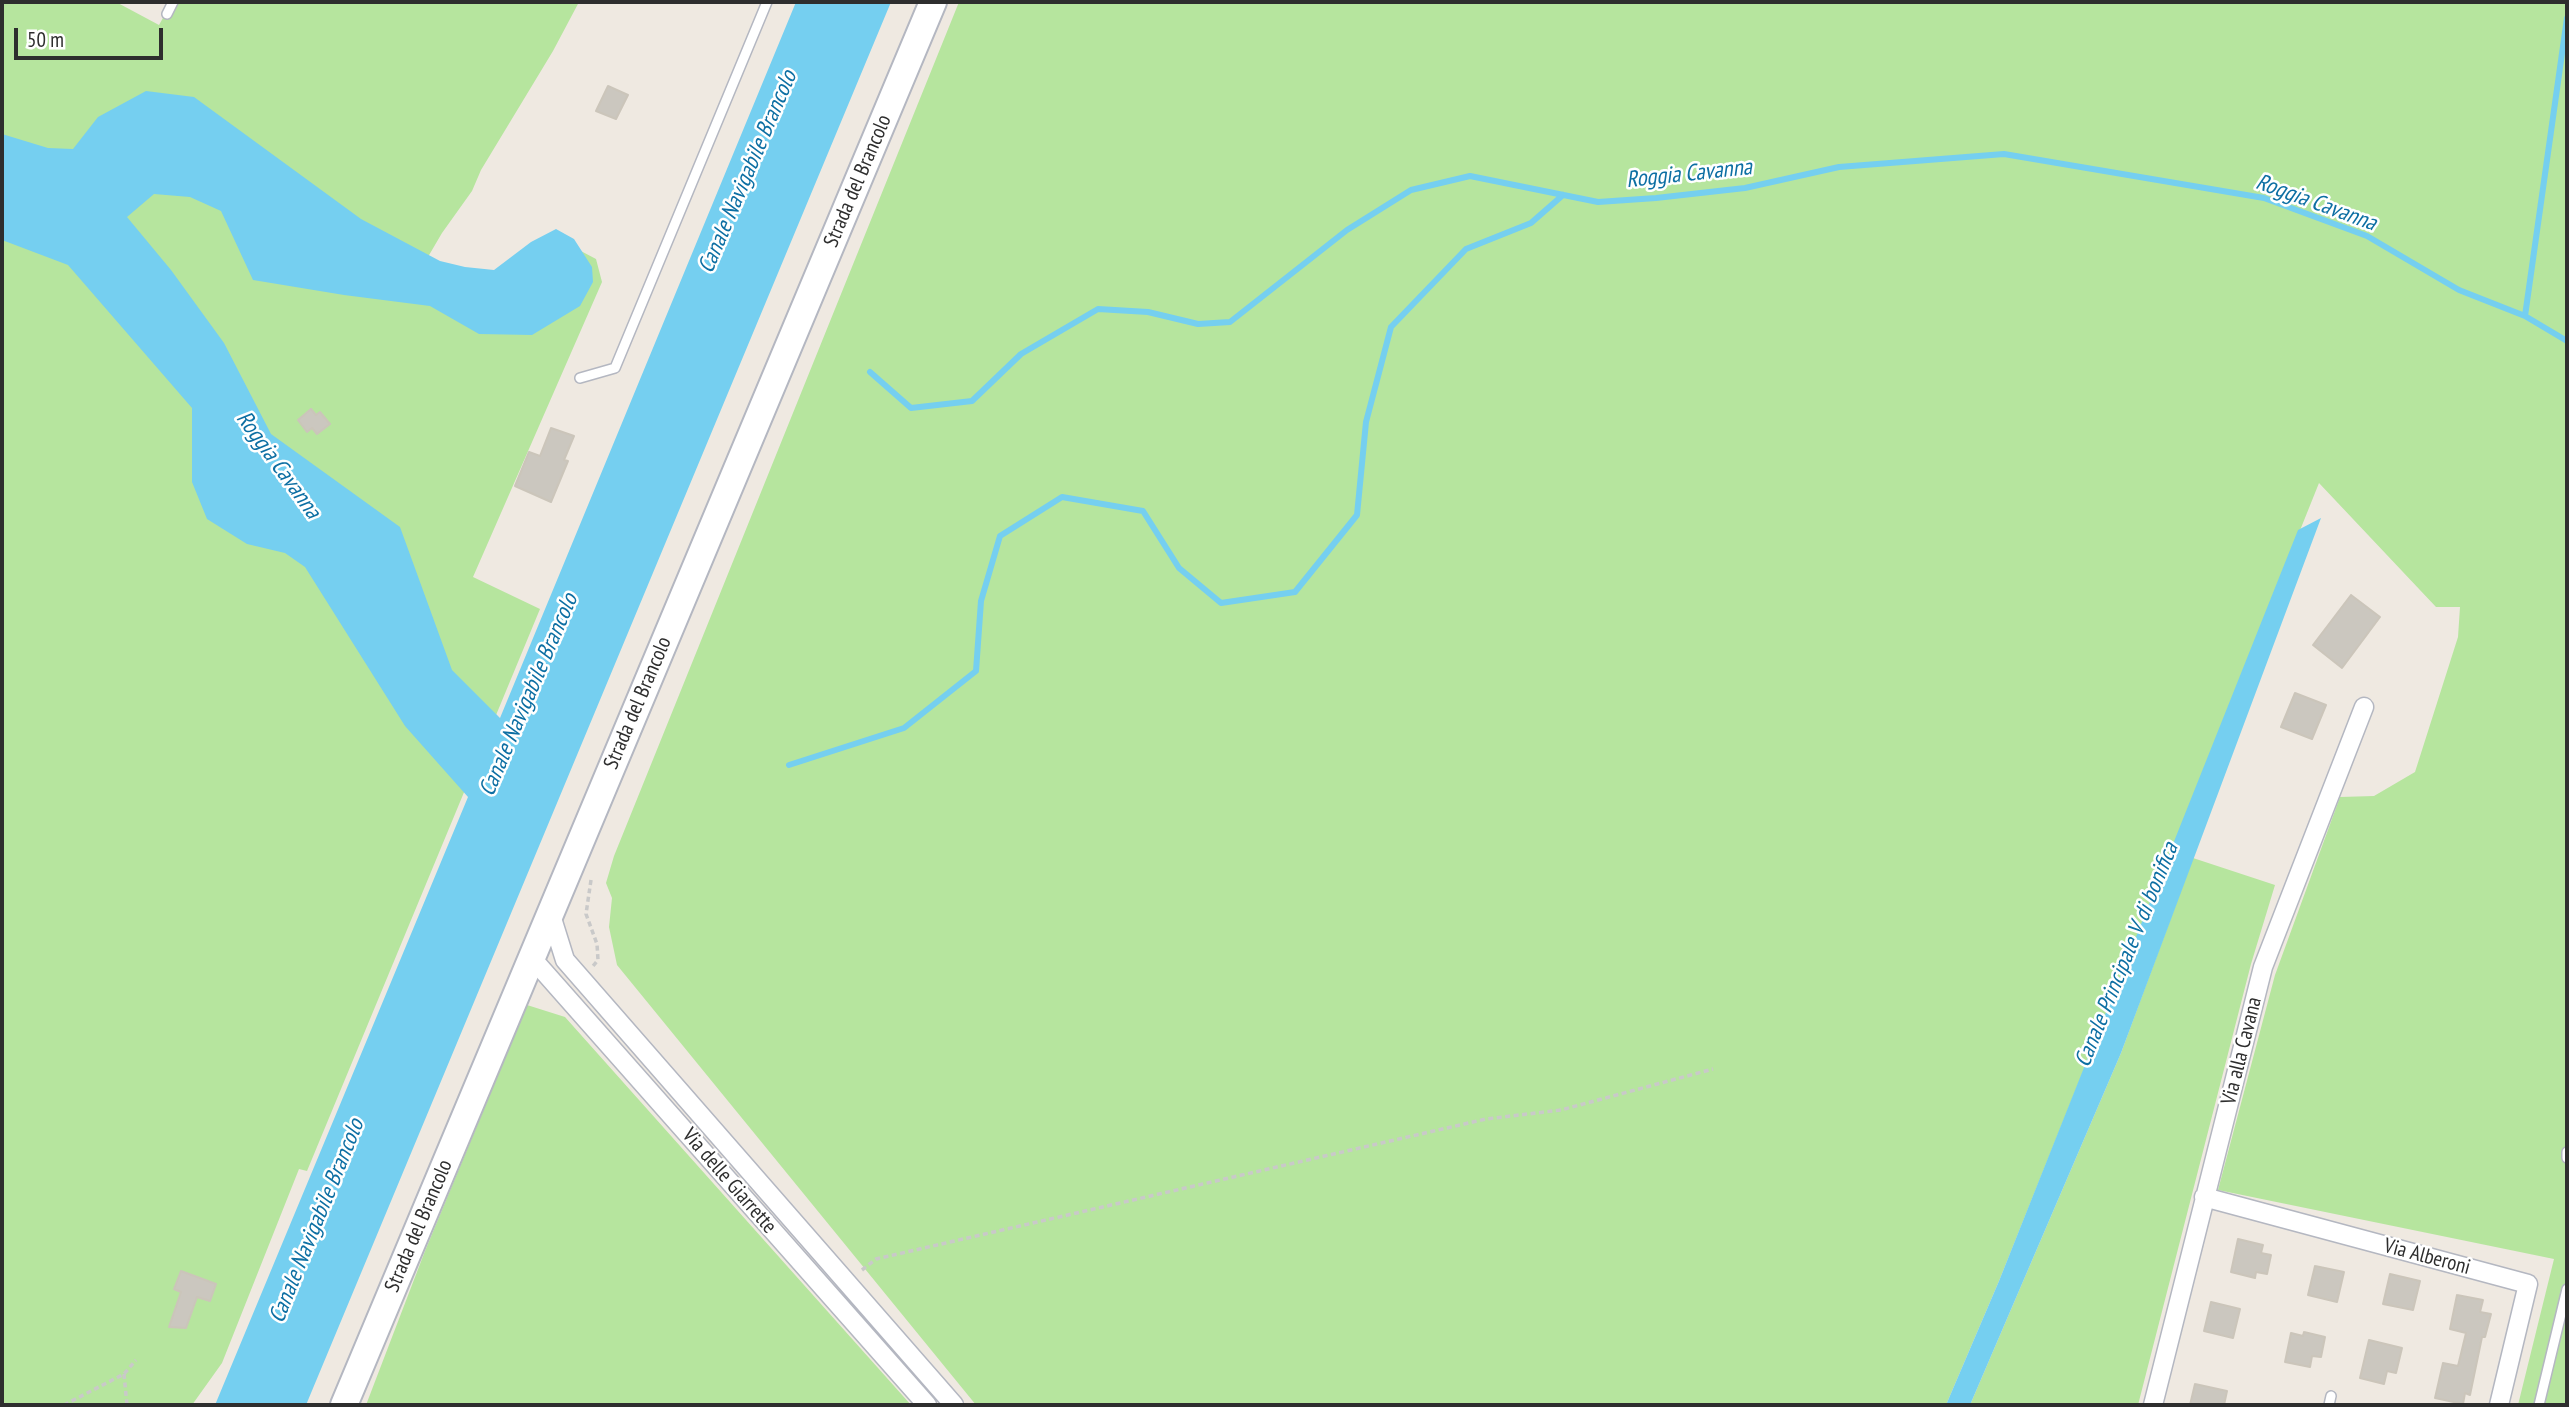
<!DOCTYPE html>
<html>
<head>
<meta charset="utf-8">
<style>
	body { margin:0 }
	#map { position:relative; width:2569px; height:1407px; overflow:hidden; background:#efe9e1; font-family:"PT Sans Narrow",sans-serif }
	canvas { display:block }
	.frame { position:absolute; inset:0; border:4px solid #2e2e2e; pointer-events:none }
	.scale { position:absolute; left:14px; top:28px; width:149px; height:32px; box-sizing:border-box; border:4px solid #2e2e2e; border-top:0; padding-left:9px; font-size:21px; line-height:24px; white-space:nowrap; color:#2e2e2e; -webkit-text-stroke:5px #fff; paint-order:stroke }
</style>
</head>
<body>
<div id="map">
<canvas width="2569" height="1407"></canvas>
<div class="frame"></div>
<div class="scale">50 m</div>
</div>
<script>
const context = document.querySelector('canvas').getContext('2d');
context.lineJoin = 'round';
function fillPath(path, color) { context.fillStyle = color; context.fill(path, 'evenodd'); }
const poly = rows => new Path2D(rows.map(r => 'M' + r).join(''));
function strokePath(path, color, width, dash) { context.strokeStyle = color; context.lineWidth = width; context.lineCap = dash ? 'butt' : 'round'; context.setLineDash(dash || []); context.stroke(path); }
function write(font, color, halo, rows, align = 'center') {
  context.font = font + ' "PT Sans Narrow",sans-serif'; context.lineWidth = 5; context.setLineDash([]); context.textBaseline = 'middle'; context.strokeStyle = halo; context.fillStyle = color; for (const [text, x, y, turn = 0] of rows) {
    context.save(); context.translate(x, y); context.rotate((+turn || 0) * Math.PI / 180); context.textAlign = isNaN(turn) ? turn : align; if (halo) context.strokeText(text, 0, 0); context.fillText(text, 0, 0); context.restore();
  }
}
const green = poly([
	[2,2,116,2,159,25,172,2,579,2,553,51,481,170,472,191,442,233,425,262,469,286,579,250,596,259,602,282,473,577,540,609,307,1171,299,1169,222,1363,192,1405,2,1405],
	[959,2,2567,2,2567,1405,2518,1405,2554,1259,2218,1190,2275,975,2340,797,2374,796,2415,772,2458,637,2460,607,2436,607,2319,483,1999,1281,1946,1405,976,1405,617,965,609,927,612,898,606,883,614,856],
	[2193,858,2275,885,2251,964,2138,1405,1970,1405,2121,1053],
	[527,1005,565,1017,911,1405,366,1405,425,1251]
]);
const water = poly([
	[796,2,891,2,306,1405,215,1405,468,797,405,726,305,567,285,553,247,544,207,519,192,482,192,408,68,265,2,240,2,134,48,148,73,149,98,117,146,91,194,97,361,219,440,261,465,267,494,270,531,242,556,229,574,239,592,267,593,282,580,306,532,335,479,334,430,306,344,295,253,280,221,211,190,197,154,194,127,217,171,270,224,343,271,434,400,527,452,670,500,718],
	[2321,518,2121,1053,1970,1405,1946,1405,1999,1281,2298,530]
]);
const stream = poly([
	[2525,316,2567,18],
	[870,372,911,408,972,401,1021,354,1098,309,1148,312,1198,324,1230,322,1347,230,1411,190,1470,176,1598,202,1656,198,1745,188,1839,167,2004,154,2264,198,2367,236,2459,290,2525,316,2567,341],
	[789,765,904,728,976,671,981,601,1000,536,1062,497,1143,511,1179,568,1221,603,1295,592,1357,515,1366,422,1391,327,1466,249,1531,223,1563,195]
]);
const building = poly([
	[608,86,628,95,616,119,596,111,608,86],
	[311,409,316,415,320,412,330,424,317,434,312,428,307,432,298,420,311,409],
	[551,428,574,436,564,460,568,461,551,502,515,486,529,452,540,456,551,428],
	[2351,595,2380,617,2342,668,2313,645,2351,595],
	[2295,693,2326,705,2312,739,2281,727,2295,693],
	[2238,1239,2263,1245,2261,1253,2271,1255,2267,1274,2256,1272,2255,1278,2231,1272,2238,1239],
	[2315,1266,2344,1272,2337,1302,2308,1295,2315,1266],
	[181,1271,216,1284,210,1301,197,1297,186,1328,169,1327,181,1292,174,1289,181,1271],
	[2390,1274,2420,1281,2413,1310,2383,1304,2390,1274],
	[2457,1295,2483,1300,2480,1312,2491,1314,2485,1337,2482,1337,2470,1395,2465,1393,2463,1404,2435,1398,2443,1363,2458,1366,2466,1333,2450,1329,2457,1295],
	[2211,1302,2240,1309,2233,1338,2204,1331,2211,1302],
	[2304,1332,2325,1337,2321,1357,2312,1356,2310,1367,2285,1362,2291,1333,2303,1336,2304,1332],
	[2369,1340,2402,1348,2396,1373,2387,1371,2384,1384,2360,1378,2369,1340],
	[2195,1384,2227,1391,2224,1405,2190,1405,2195,1384]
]);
const path = poly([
	[591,880,586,914,597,944,598,960,593,966],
	[862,1270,876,1259,1486,1119,1561,1110,1713,1069],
	[124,1374,127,1405],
	[64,1405,124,1374,136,1360]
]);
const lane = poly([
	[167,14,173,2],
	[580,378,615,368,767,2],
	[2567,1152,2567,1158],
	[2329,1405,2331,1396],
	[2539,1405,2567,1289]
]);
const street = poly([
	[550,912,565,960,954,1405],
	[531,957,927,1405],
	[2204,1197,2528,1284,2499,1405],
	[2153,1405,2263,967,2364,707]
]);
const secondary = poly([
	[344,1405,933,2]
]);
const streetNames = [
	["Strada del Brancolo",858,181,-67],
	["Strada del Brancolo",638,703,-67],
	["Via alla Cavana",2242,1051,-76],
	["Via delle Giarrette",729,1181,49],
	["Strada del Brancolo",419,1226,-67],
	["Via Alberoni",2427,1257,15]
];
const waterNames = [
	["Canale Navigabile Brancolo",748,172,-67],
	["Roggia Cavanna",1689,174,-6],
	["Roggia Cavanna",2316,203,20],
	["Roggia Cavanna",278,465,54],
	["Canale Navigabile Brancolo",529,695,-67],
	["Canale Principale V di bonifica",2127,955,-68],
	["Canale Navigabile Brancolo",317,1221,-68]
];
fillPath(green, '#b6e59e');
fillPath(water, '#75cff0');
strokePath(stream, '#75cff0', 6);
fillPath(building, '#cbc7bf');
strokePath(building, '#cbc5ba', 2);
strokePath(lane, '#b4b7c1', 12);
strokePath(street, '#b4b7c1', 21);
strokePath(secondary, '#b4b7c1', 30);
strokePath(path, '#c9c9c9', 3.5, [5, 3.5]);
strokePath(lane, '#fff', 9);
strokePath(street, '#fff', 18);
strokePath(secondary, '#fff', 26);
write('21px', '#2e2e2e', '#fff', streetNames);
write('italic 23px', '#0d6fa3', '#fff', waterNames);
</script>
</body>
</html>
